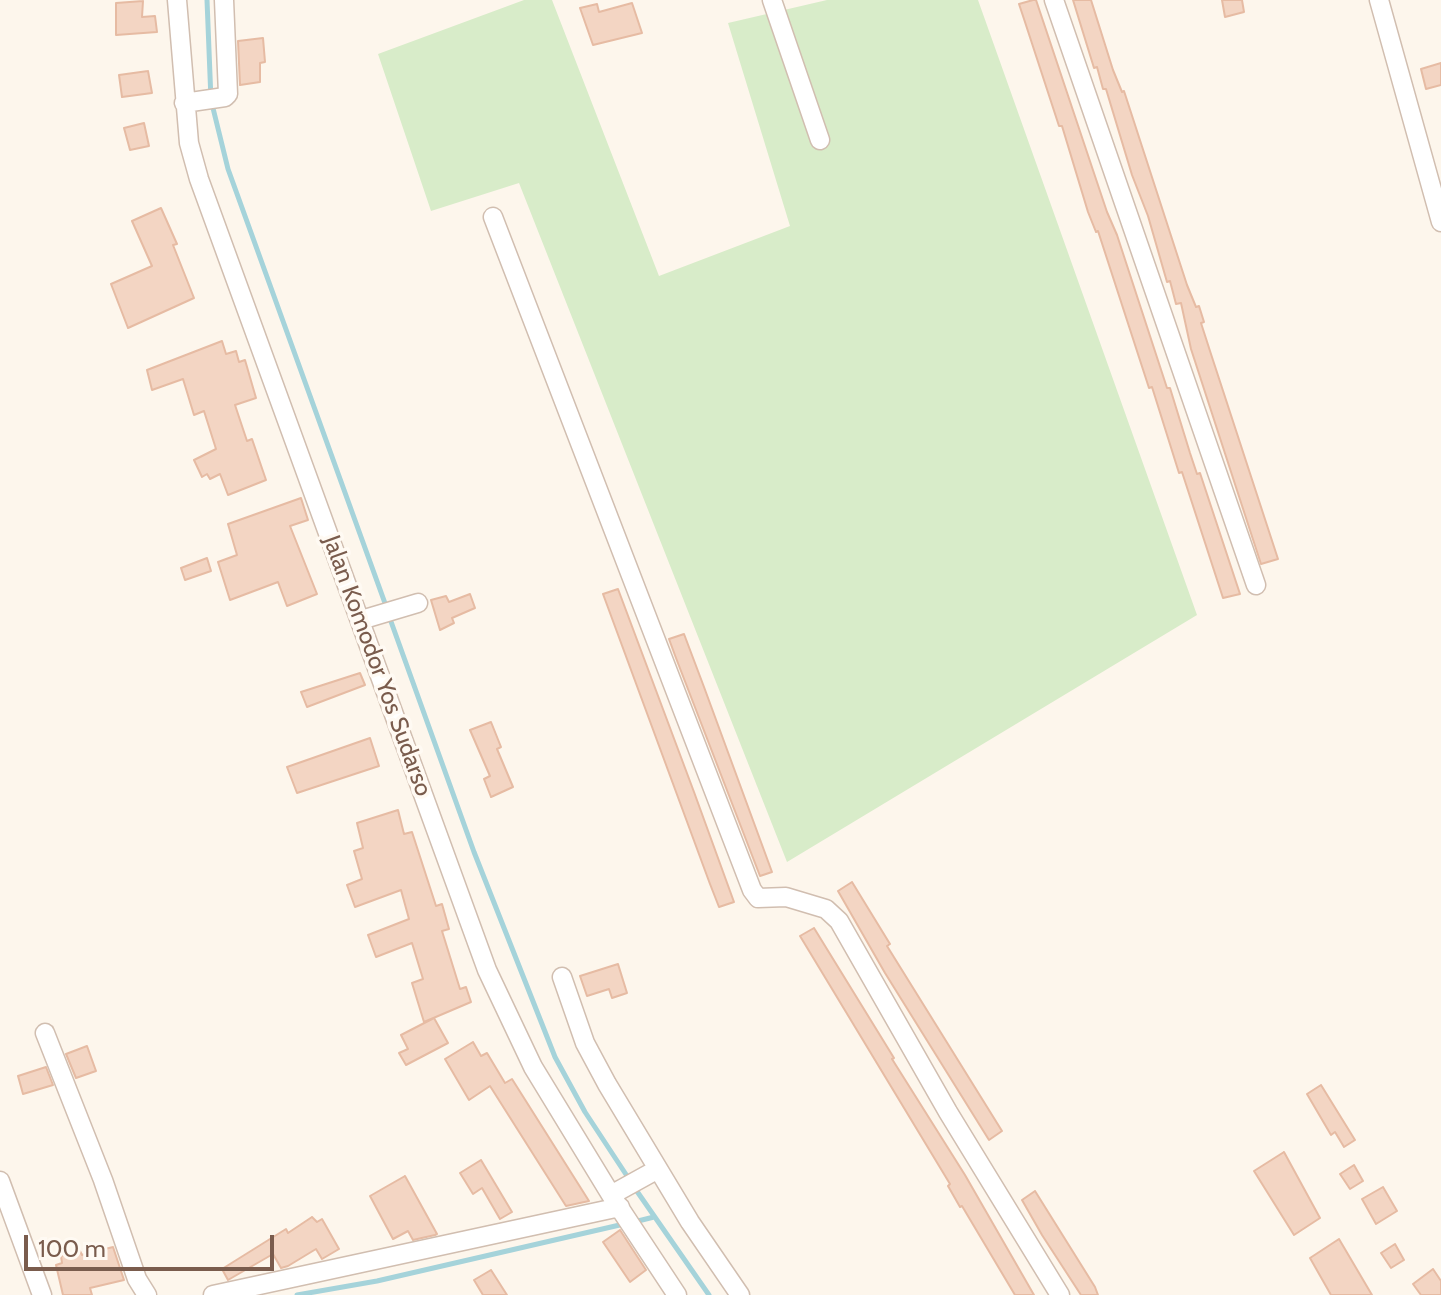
<!DOCTYPE html>
<html>
<head>
<meta charset="utf-8">
<style>
	body { margin:0 }
	#map { position:relative; width:1441px; height:1295px; overflow:hidden; background:#fdf6ec; font-family:Cabin,sans-serif }
	canvas { display:block }
	.scale { position:absolute; left:24px; top:1235px; width:250px; height:36px; box-sizing:border-box; border:4px solid #7a5c4d; border-top:0; padding-left:10px; font-size:24px; line-height:28px; white-space:nowrap; color:#7a5c4d; -webkit-text-stroke:6px #fffaf3; paint-order:stroke }
</style>
</head>
<body>
<div id="map">
<canvas width="1441" height="1295"></canvas>
<div class="scale">100 m</div>
</div>
<script>
const context = document.querySelector('canvas').getContext('2d');
context.lineJoin = 'round';
function fillPath(path, color) { context.fillStyle = color; context.fill(path, 'evenodd'); }
const poly = rows => new Path2D(rows.map(r => 'M' + r).join(''));
function strokePath(path, color, width, dash) { context.strokeStyle = color; context.lineWidth = width; context.lineCap = dash ? 'butt' : 'round'; context.setLineDash(dash || []); context.stroke(path); }
function write(font, color, halo, rows, align = 'center') {
  context.font = font + ' Cabin,sans-serif'; context.lineWidth = 7; context.setLineDash([]); context.textBaseline = 'middle'; context.strokeStyle = halo; context.fillStyle = color; for (const [text, x, y, turn = 0] of rows) {
    context.save(); context.translate(x, y); context.rotate((+turn || 0) * Math.PI / 180); context.textAlign = isNaN(turn) ? turn : align; if (halo) context.strokeText(text, 0, 0); context.fillText(text, 0, 0); context.restore();
  }
}
const green = poly([
	[524,0,552,0,659,276,790,226,728,23,827,0,978,0,1197,615,787,862,519,183,431,211,378,54]
]);
const stream = poly([
	[207,0,211,100,228,169,386,606],
	[389,616,474,852,555,1057,585,1112,629,1179],
	[634,1187,709,1295],
	[634,1222,654,1217],
	[297,1295,377,1281,624,1224]
]);
const building = poly([
	[1033,0,1036,0,1107,212,1117,235,1167,388,1170,388,1190,453,1197,474,1200,473,1240,594,1223,598,1182,472,1179,473,1152,387,1149,388,1098,231,1096,232,1088,212,1062,126,1059,126,1024,19,1019,4,1033,0],
	[1073,0,1091,0,1113,70,1122,92,1124,91,1187,285,1196,307,1199,306,1204,322,1201,323,1210,351,1278,559,1261,564,1191,349,1181,303,1176,304,1170,281,1167,282,1148,216,1132,175,1106,89,1103,89,1097,67,1094,68,1073,0],
	[1222,0,1242,0,1244,12,1225,17,1222,0],
	[143,1,142,17,155,16,157,32,116,35,116,3,143,1],
	[632,3,642,33,593,45,580,8,597,4,599,12,632,3],
	[263,38,265,62,260,63,260,82,240,85,238,41,263,38],
	[1441,63,1441,85,1426,89,1421,69,1441,63],
	[148,71,152,93,122,97,119,75,148,71],
	[144,123,149,146,130,150,124,128,144,123],
	[161,208,177,244,173,245,194,298,128,328,111,284,152,266,132,221,161,208],
	[222,341,226,354,236,351,239,362,245,360,256,398,235,405,247,441,252,439,266,480,228,495,220,474,210,479,207,474,202,477,194,460,216,449,204,411,194,415,183,379,152,390,147,370,222,341],
	[301,498,308,520,290,526,317,594,287,606,278,582,230,600,218,562,237,555,228,524,301,498],
	[207,558,211,571,185,580,181,568,207,558],
	[618,589,694,792,734,902,719,907,710,884,603,594,618,589],
	[470,594,475,608,452,618,454,623,440,630,431,600,446,596,449,602,470,594],
	[684,634,704,687,772,872,760,876,676,658,669,639,684,634],
	[360,673,365,685,307,707,301,692,360,673],
	[491,722,501,747,497,749,513,787,491,797,484,779,490,776,470,730,491,722],
	[370,738,379,766,297,793,287,767,370,738],
	[398,810,404,834,412,832,436,906,442,904,449,929,442,931,460,989,466,987,471,1002,424,1022,412,983,423,979,412,943,376,957,368,935,409,919,401,890,355,907,347,885,362,879,354,851,363,848,357,823,398,810],
	[852,882,890,944,887,946,1002,1131,989,1140,885,973,838,891,852,882],
	[814,928,894,1058,892,1059,965,1175,1034,1295,1015,1295,962,1206,960,1207,948,1186,950,1184,800,936,814,928],
	[618,964,627,993,612,998,609,989,587,996,580,976,618,964],
	[434,1018,448,1043,406,1065,399,1053,408,1049,401,1035,434,1018],
	[473,1042,481,1056,487,1053,505,1083,512,1079,589,1201,566,1206,490,1086,469,1100,445,1059,473,1042],
	[87,1046,96,1071,76,1078,66,1054,87,1046],
	[46,1067,53,1085,23,1094,18,1076,46,1067],
	[1321,1085,1355,1140,1344,1147,1335,1132,1331,1135,1307,1094,1321,1085],
	[1284,1152,1320,1218,1294,1235,1254,1171,1284,1152],
	[481,1160,512,1212,500,1219,482,1188,473,1194,460,1173,481,1160],
	[1354,1165,1363,1181,1350,1189,1340,1174,1354,1165],
	[405,1176,437,1234,435,1235,413,1240,408,1231,393,1239,370,1196,405,1176],
	[1383,1187,1397,1211,1376,1224,1362,1199,1383,1187],
	[1035,1191,1095,1287,1098,1295,1081,1295,1042,1235,1022,1200,1035,1191],
	[312,1217,317,1222,322,1219,339,1249,322,1259,316,1249,288,1266,281,1268,273,1254,228,1280,222,1269,286,1229,288,1233,312,1217],
	[620,1230,646,1270,630,1282,603,1242,620,1230],
	[1339,1239,1372,1295,1331,1295,1310,1258,1339,1239],
	[1395,1244,1404,1260,1391,1268,1381,1253,1395,1244],
	[113,1247,124,1280,90,1288,92,1295,63,1295,56,1265,62,1263,61,1256,80,1251,82,1255,113,1247],
	[1433,1269,1441,1281,1441,1295,1421,1295,1413,1284,1433,1269],
	[491,1270,507,1295,483,1295,474,1280,491,1270]
]);
const minor = poly([
	[177,0,189,143,199,179,487,970,533,1067,611,1195,677,1295],
	[772,0,820,140],
	[1054,0,1256,585],
	[1379,0,1441,222],
	[184,103,225,97,228,94,224,0],
	[493,217,752,890,758,898,786,897,826,909,839,921,948,1112,1060,1295],
	[361,620,418,603],
	[562,977,585,1043,607,1084,690,1222,740,1295],
	[45,1033,103,1180,137,1279,147,1295],
	[0,1181,42,1295],
	[611,1195,658,1169],
	[213,1295,620,1207]
]);
const streetNames = [
	["Jalan Komodor Yos Sudarso",377,666,70]
];
fillPath(green, '#d8ecc9');
strokePath(stream, '#a5d3da', 5);
fillPath(building, '#f3d5c3');
strokePath(building, '#e6bba3', 2);
strokePath(minor, '#d1beb0', 21);
strokePath(minor, '#fff', 18);
write('24px', '#7a5c4d', '#fffaf3', streetNames);
</script>
</body>
</html>
